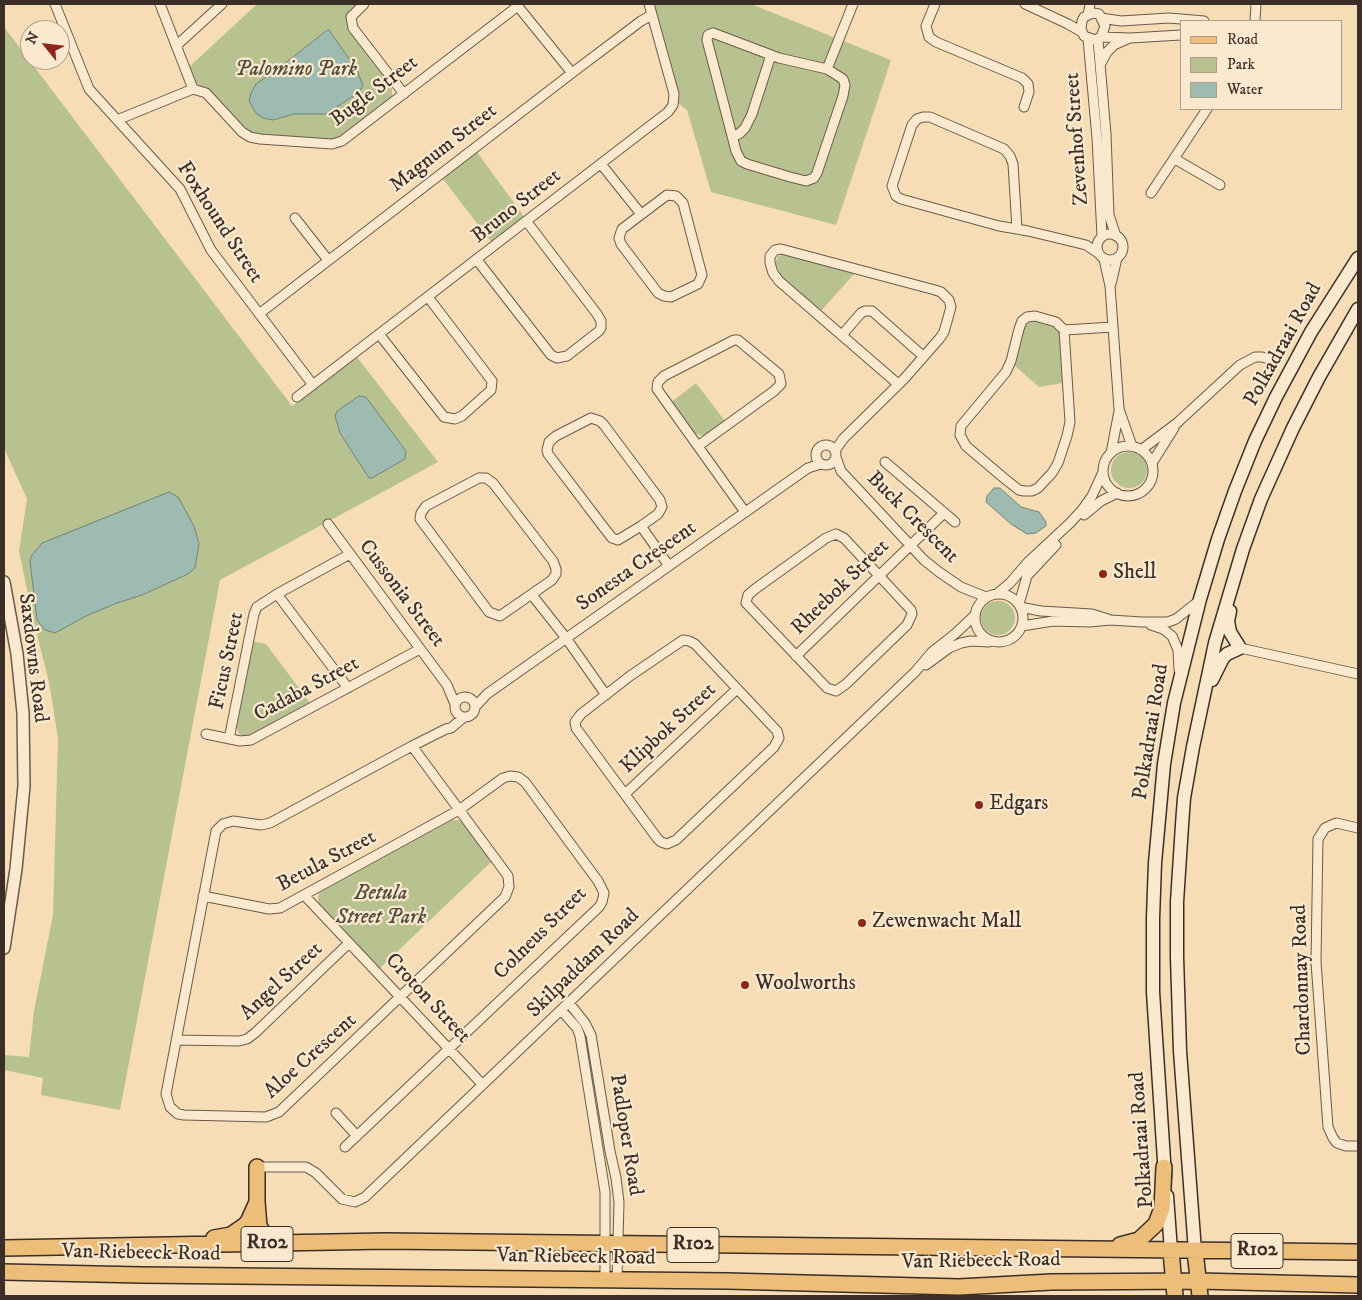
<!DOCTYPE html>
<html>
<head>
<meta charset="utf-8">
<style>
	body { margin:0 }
	#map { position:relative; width:1362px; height:1300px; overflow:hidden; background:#f7ddb5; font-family:"IM FELL DW Pica",serif }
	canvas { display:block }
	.frame { position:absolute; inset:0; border:5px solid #3a2e27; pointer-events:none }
	.legend { position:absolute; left:1180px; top:20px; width:162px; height:90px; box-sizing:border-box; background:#fae9cf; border:1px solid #ad9e8c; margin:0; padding:6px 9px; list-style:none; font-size:15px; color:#3a2e27 }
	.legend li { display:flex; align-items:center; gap:10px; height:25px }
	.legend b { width:25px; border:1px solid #ad9e8c }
	.north { position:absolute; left:20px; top:20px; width:50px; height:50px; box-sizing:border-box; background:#fae9cf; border:1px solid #ad9e8c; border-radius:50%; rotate:299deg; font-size:14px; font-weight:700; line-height:20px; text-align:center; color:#3a2e27 }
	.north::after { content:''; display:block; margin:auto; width:18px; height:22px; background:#8f2418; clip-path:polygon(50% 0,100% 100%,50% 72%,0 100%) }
</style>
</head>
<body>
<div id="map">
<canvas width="1362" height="1300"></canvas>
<div class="frame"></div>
<ul class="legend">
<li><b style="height:6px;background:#ecbe7a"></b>Road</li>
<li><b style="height:14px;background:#b8c291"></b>Park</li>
<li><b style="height:14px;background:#9dbbb0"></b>Water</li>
</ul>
<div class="north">N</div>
</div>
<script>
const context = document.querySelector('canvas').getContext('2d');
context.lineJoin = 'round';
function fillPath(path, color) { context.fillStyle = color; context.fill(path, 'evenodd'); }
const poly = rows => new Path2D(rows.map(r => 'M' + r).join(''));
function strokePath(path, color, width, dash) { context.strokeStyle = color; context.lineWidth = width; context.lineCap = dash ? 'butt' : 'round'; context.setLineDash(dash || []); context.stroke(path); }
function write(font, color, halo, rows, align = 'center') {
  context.font = font + ' "IM FELL DW Pica",serif'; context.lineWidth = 4.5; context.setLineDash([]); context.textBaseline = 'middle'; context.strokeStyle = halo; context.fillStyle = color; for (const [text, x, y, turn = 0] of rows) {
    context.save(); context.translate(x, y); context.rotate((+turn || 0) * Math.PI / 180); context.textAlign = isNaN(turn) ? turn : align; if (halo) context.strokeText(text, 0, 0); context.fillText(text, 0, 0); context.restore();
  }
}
const green = poly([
	[257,4,358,4,348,14,347,25,392,86,392,97,342,136,331,140,255,135,247,131,207,90,196,83,188,68],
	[653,4,751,4,891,60,836,225,711,192,687,110,678,103,678,91],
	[4,27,292,406,357,357,438,462,220,580,120,1110,41,1095,43,1078,4,1070,5,1055,29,1057,34,1011,53,915,58,738,49,682,34,623,19,551,27,499,4,448],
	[477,152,525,218,492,243,443,179],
	[783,254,785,254,855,273,821,311,781,276,775,263,778,256],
	[1033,320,1052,324,1059,331,1063,383,1039,387,1014,365,1025,325],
	[696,383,725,421,703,436,693,433,670,403],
	'1111 470a18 18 0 1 1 36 0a18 18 0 1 1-36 0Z',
	'981 618a17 17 0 1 1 34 0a17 17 0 1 1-34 0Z',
	[252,641,266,644,311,704,250,737,244,737,239,734,236,726],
	[452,820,459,820,465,824,492,861,379,969,318,904,318,898,319,893]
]);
const water = poly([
	[329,30,357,70,363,86,358,93,326,114,294,114,273,120,263,118,256,113,249,101,251,93,256,84,275,71,326,31,329,30],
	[359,396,366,397,406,451,405,459,372,478,369,478,340,433,335,416,337,411,359,396],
	[994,488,1000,488,1021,507,1039,512,1046,522,1046,526,1036,533,1027,534,1011,524,986,502,987,496,994,488],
	[169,492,178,497,194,526,199,544,195,568,188,574,142,595,117,603,86,616,55,633,45,630,37,620,30,561,32,555,42,543,169,492]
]);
const minor = poly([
	[55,4,89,89,180,189,211,250,313,385],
	[160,4,193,89],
	[364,4,351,17,353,28,404,94],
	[516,4,572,73],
	[935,4,926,26,929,37,936,42,1022,78,1028,84,1029,92,1024,107],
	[1025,4,1068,24,1082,32],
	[1093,13,1099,14,1105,26,1101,37,1095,40,1084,36,1081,29,1082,21,1084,17,1093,13],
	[1088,15,1090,4],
	[1101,18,1121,21,1169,18,1204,21],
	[1255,21,1256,4],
	[713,33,779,58,827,69,843,79,845,85,843,96,817,173,814,178,806,181,790,177,747,164,741,161,736,151,707,40,708,35,713,33],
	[1101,37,1130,38,1181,35],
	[1088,39,1097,138,1102,236],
	[1098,40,1106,134,1109,215,1116,236],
	[176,46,222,4],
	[1100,65,1107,52,1114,45,1130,38],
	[827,69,853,4],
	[193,89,206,93,242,132,250,137,260,139,332,144,342,141,518,6],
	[117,120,193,89],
	[733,137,740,133,745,128,752,114,771,55],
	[1175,159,1220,185],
	[601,164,641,214],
	[1151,193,1207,109],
	[667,195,676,196,683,203,702,275,698,284,671,297,664,296,658,293,621,244,619,238,622,229,667,195],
	[295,218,328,260],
	[1017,229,1013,164,1010,156,1004,149,930,117,923,117,917,119,912,125,892,186,896,196,901,199,999,226,1017,229,1028,231,1086,245,1098,253],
	'1097 247a13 13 0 1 1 26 0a13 13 0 1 1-26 0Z',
	[1104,259,1110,286,1119,409,1132,446],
	[477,260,551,355,557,358,567,356,599,331,601,328,601,321,597,314,527,222],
	[1111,284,1117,258],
	[259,314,572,73,641,21,652,15],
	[1064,330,1070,422,1067,436,1058,463,1052,473,1038,488,1032,491,1024,491,1019,490,1005,479,966,446,960,435,961,426,1006,372,1011,361,1019,329,1022,321,1027,317,1035,316,1056,322,1064,330,1113,327],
	[379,334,444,417,455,419,462,416,491,390,492,381,428,297],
	[842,335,861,313,865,311,872,311,923,356],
	[297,397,668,112,673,105,674,94,649,4],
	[591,418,600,421,604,425,660,500,661,504,662,507,658,514,641,526,618,540,612,538,605,529,548,454,547,450,549,442,556,436,591,418],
	'816 455a10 10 0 1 1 20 0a10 10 0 1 1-20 0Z',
	[698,446,774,391,781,384,779,374,738,340,734,340,664,376,658,382,657,389,745,512],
	'1103 471a25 25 0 1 1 50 0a25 25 0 1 1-50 0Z',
	[1141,450,1177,423,1240,365,1255,357,1262,357,1272,360],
	[835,451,843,439,904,379,940,338,944,332,951,307,949,300,941,292,935,290,781,249,775,250,770,256,770,263,773,273,779,281,898,384],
	[1111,453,1119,411],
	[836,457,841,471,924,560,939,572,961,587,986,597],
	[885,462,955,522],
	[1152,463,1174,428],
	[479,478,486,478,493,483,553,561,556,569,556,574,552,580,500,616,489,612,420,519,421,513,426,506,479,478],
	[1084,515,1101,501,1117,493],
	[328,524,447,685,455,704],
	[641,526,669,566],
	[836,534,844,538,911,610,912,614,907,625,846,684,836,691,827,688,746,603,748,595,755,589,826,538,836,534],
	'975 618a24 24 0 1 1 48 0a24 24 0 1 1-48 0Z',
	[277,594,348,688],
	[997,594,1010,583,1028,562,1070,523,1082,510,1092,496,1103,472],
	[532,595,566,638,606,695],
	[1019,604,1027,576,1056,545],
	[1020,607,1041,611,1092,614,1108,619],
	[1151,625,1163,629,1172,636,1178,650,1179,670],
	[1022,626,1053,621,1090,622,1110,620,1142,622,1168,622,1176,619,1200,600],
	[683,640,689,641,695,644,777,731,779,738,774,747,676,840,667,844,661,842,657,838,576,728,575,722,581,714,630,676,683,640],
	[1240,648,1358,674],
	[796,656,944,513],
	[926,665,949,648,961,643,971,641,989,642],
	'455 707a10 10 0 1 1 20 0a10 10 0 1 1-20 0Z',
	[475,707,487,694,808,468,821,464],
	[206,734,240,741,251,740,420,649],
	[229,739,254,614,257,607,277,594,350,554],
	[412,746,508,876,509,887,505,897,279,1112,266,1117,184,1115,178,1114,170,1107,166,1094,216,831,223,824,233,821,261,825,270,823,412,746,446,729,451,728,464,717],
	[625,794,737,689],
	[1358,828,1336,823,1325,828,1318,839,1316,962,1328,1127,1333,1138,1337,1143,1346,1146,1358,1146],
	[304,895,482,1084],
	[203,896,269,909,280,908,459,810,503,778,510,776,518,777,525,782,598,881,604,893,602,902,599,907,345,1147],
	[569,1003,585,1023,591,1035,610,1151,616,1178,619,1202,617,1281],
	[561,1010,577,1028,580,1036,605,1192,605,1280],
	[176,1040,239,1041,247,1039,255,1033,349,943],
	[336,1113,357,1136],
	[257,1167,306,1167,316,1173,342,1199,355,1202,365,1197,915,672,932,652,956,633,975,615]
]);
const tertiary = poly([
	[4,582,17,654,23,713,24,786,16,869,4,948]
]);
const secondary = poly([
	[1212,680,1223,658,1227,654,1240,648,1230,632,1228,621,1230,611],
	[1165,1176,1153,992,1153,918,1155,863,1164,764,1174,703,1200,599,1218,539,1235,491,1255,441,1276,397,1311,332,1358,258],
	[1167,1196,1171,1251],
	[1195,1251,1180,1051,1177,957,1177,902,1182,825,1184,798,1193,747,1215,643,1243,549,1261,499,1293,428,1319,377,1358,309]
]);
const primary = poly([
	[257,1167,257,1202,259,1226,264,1234,278,1244],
	[214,1238,231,1235,244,1226,248,1222,257,1202],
	[1120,1245,1139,1240,1156,1224,1162,1208,1164,1167],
	[4,1248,386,1241,1358,1252],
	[1171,1251,1175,1296],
	[1195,1251,1200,1296],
	[4,1272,141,1275,727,1281,959,1287,1051,1282,1199,1281,1358,1285]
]);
const markers = [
	[1103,574,5,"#8f2418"],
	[979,805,5,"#8f2418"],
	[862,923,5,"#8f2418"],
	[745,985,5,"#8f2418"]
];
const shields = [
	[267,1244,52],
	[693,1245,52],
	[1257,1251,52]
];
const shieldNames = [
	["R102",267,1244],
	["R102",693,1245],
	["R102",1257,1251]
];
const parkNames = [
	["Palomino Park",296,71],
	["Betula",381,895],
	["Street Park",381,919]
];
const streetNames = [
	["Bugle Street",375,92,-37],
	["Zevenhof Street",1078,139,-94],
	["Magnum Street",444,149,-38],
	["Bruno Street",517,207,-38],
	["Foxhound Street",219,223,57],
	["Polkadraai Road",1284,345,-61],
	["Buck Crescent",912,518,45],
	["Sonesta Crescent",637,567,-35],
	["Rheebok Street",841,588,-44],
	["Cussonia Street",401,594,53],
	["Saxdowns Road",32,658,83],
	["Ficus Street",228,661,-78],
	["Cadaba Street",307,690,-28],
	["Klipbok Street",669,729,-43],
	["Polkadraai Road",1152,732,-81],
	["Betula Street",327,862,-28],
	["Colneus Street",541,934,-45],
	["Skilpaddam Road",584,964,-44],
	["Chardonnay Road",1303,980,-92],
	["Angel Street",282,982,-43],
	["Croton Street",427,999,47],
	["Aloe Crescent",311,1057,-42],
	["Padloper Road",625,1135,81],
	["Polkadraai Road",1143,1140,-94],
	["Van Riebeeck Road",141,1254,1],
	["Van Riebeeck Road",576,1258,1],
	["Van Riebeeck Road",981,1262,-1]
];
const poiNames = [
	["Shell",1113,574],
	["Edgars",989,805],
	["Zewenwacht Mall",872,923],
	["Woolworths",755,985]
];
fillPath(green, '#b8c291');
fillPath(water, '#9dbbb0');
strokePath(water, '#758379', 1);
strokePath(minor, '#695a4a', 11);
strokePath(tertiary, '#695a4a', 14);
strokePath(secondary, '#3a2e27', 15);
strokePath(primary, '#3a2e27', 18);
strokePath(minor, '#fae9cf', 9);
strokePath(tertiary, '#fae9cf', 11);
strokePath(secondary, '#fae9cf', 12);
strokePath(primary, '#ecbe7a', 15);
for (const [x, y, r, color] of markers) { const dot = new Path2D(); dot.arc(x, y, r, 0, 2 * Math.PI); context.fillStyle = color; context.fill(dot); strokePath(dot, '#fae9cf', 2); }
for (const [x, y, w] of shields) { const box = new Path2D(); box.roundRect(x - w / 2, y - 17.5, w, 35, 4); context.fillStyle = '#fae9cf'; context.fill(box); strokePath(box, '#3a2e27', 1); }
write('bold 20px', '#3a2e27', null, shieldNames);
write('italic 21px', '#534c3c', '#fae9cf', parkNames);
write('21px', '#3a2e27', '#fae9cf', streetNames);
write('21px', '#3a2e27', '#fae9cf', poiNames, 'left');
</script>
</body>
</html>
